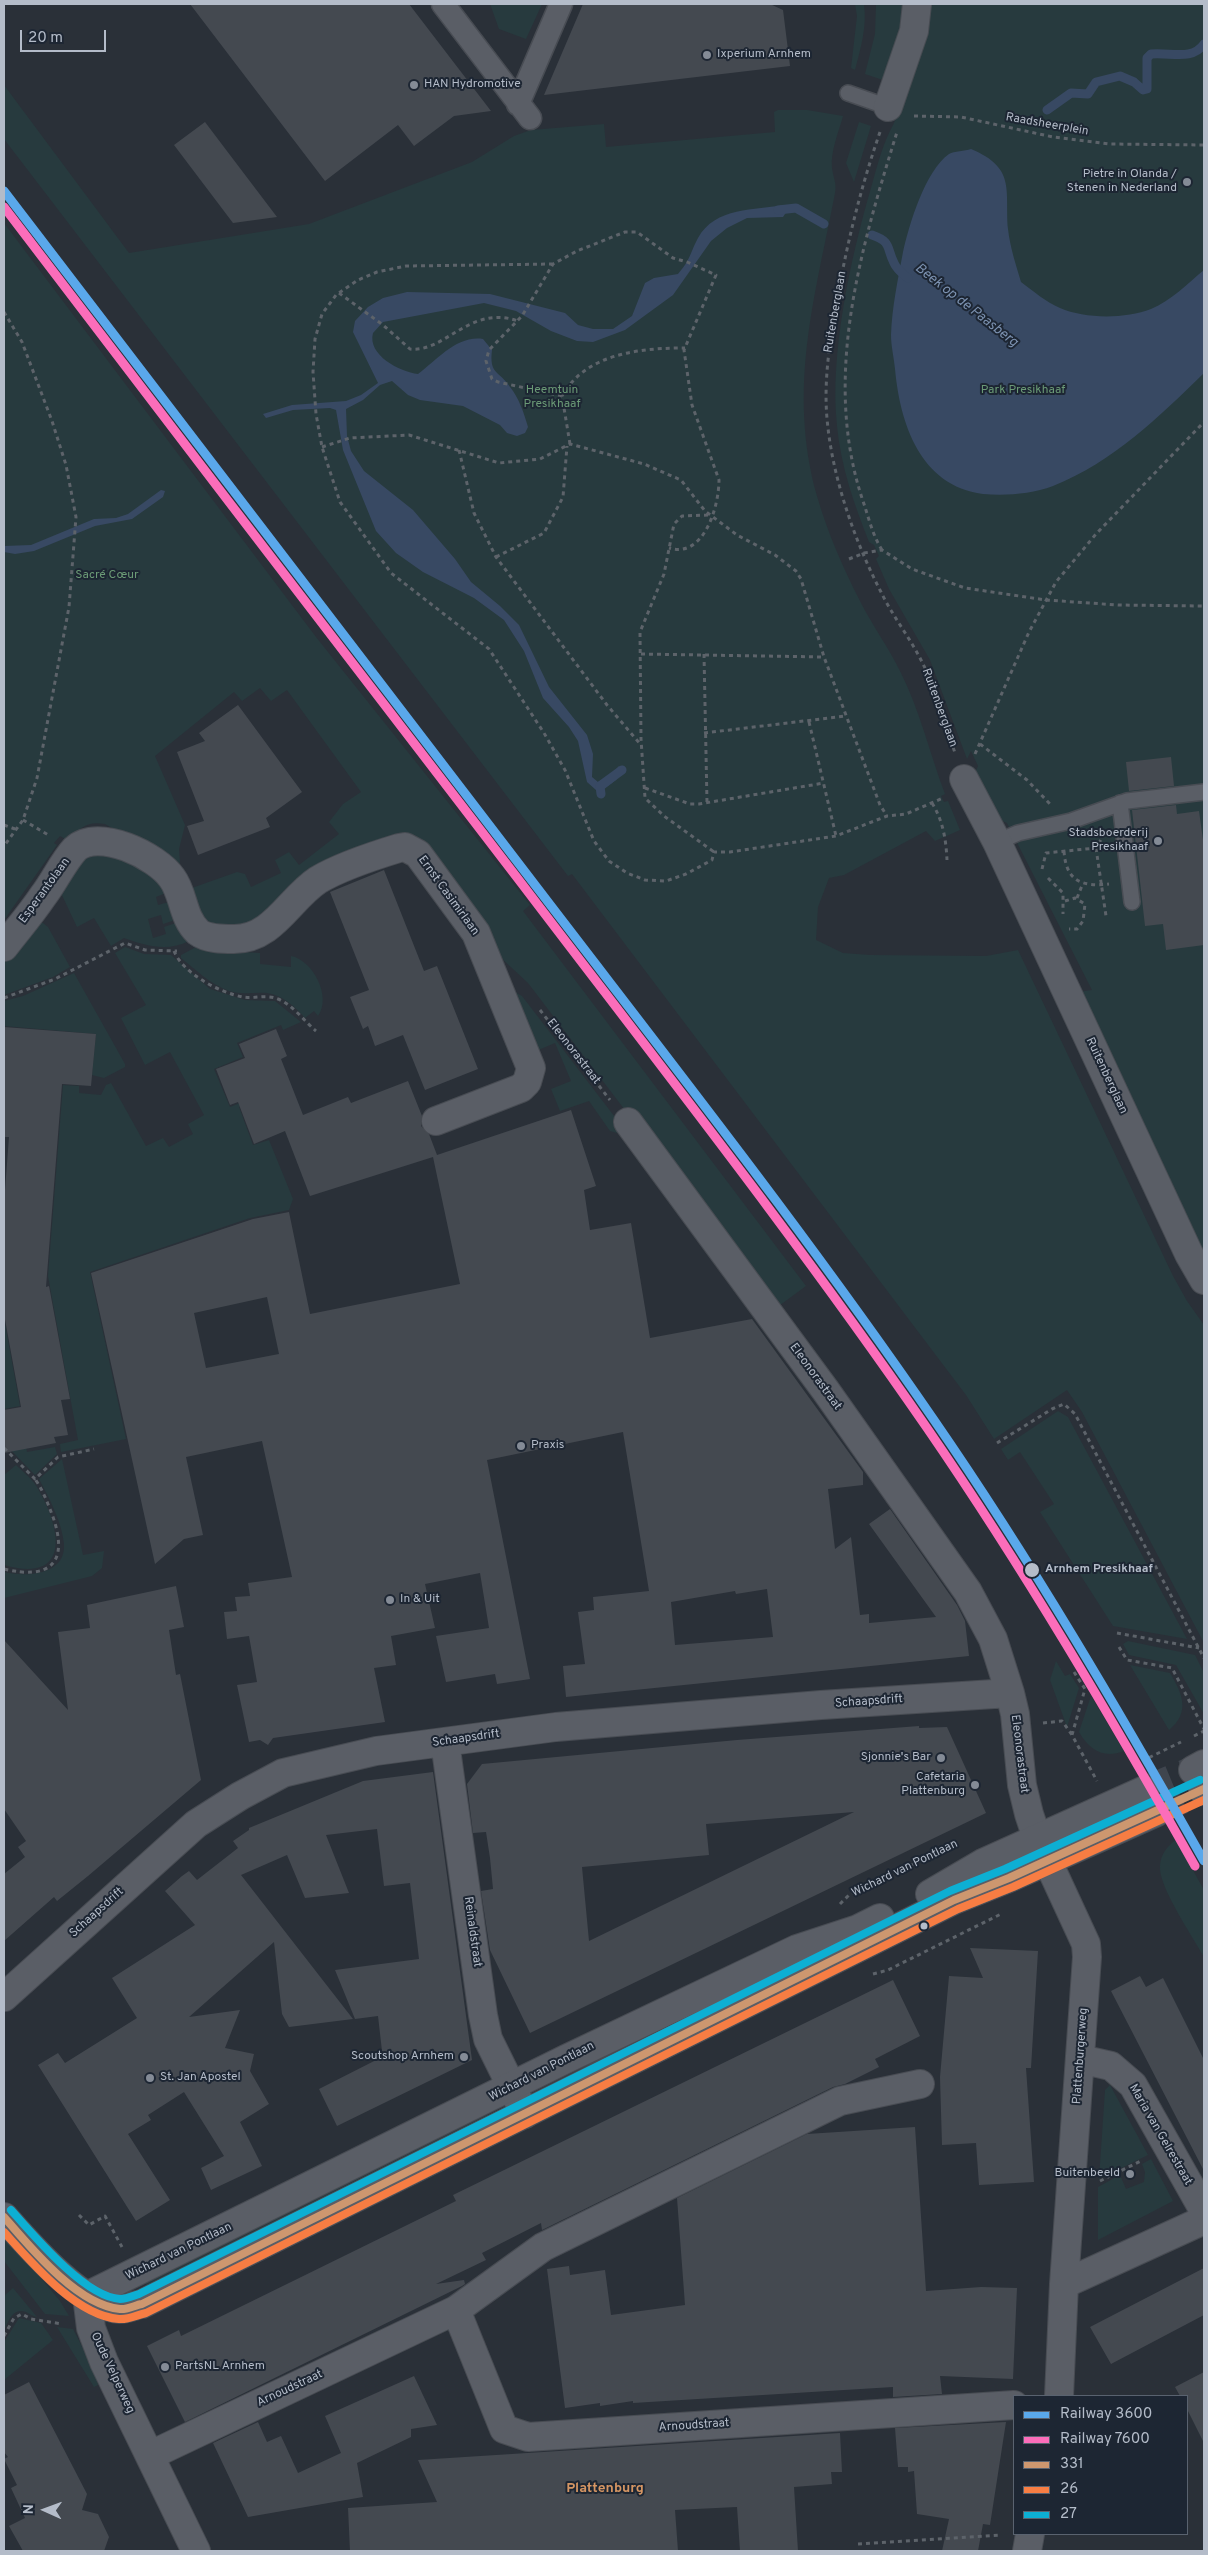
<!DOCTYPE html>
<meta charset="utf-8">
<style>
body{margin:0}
#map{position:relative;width:1208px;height:2555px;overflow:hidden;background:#2a3038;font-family:Overpass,sans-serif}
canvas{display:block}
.frame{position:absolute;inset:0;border:5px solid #b4bcc9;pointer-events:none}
.legend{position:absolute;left:1013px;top:2395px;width:175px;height:140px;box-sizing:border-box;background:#1d2633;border:1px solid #59626f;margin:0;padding:6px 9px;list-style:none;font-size:15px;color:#b4bcc9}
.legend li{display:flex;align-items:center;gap:10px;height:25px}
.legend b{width:25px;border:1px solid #59626f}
.north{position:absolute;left:20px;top:2485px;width:50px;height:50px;-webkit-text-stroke:4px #1d2633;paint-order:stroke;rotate:272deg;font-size:14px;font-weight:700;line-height:20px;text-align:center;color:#b4bcc9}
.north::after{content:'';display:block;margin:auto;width:18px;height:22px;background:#b4bcc9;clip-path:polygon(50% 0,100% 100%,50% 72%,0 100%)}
.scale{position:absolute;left:20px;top:30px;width:86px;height:22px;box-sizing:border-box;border:2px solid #b4bcc9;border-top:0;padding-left:6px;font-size:15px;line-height:18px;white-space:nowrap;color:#b4bcc9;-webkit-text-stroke:4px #1d2633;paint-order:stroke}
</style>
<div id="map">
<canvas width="1208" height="2555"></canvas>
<div class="frame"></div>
<ul class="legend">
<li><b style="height:6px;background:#5aa8eb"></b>Railway 3600</li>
<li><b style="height:6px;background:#fb6dba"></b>Railway 7600</li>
<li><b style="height:6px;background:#cd976f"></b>331</li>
<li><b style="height:6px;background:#f77d43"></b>26</li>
<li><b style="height:6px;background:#0dafd3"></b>27</li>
</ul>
<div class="north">N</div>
<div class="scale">20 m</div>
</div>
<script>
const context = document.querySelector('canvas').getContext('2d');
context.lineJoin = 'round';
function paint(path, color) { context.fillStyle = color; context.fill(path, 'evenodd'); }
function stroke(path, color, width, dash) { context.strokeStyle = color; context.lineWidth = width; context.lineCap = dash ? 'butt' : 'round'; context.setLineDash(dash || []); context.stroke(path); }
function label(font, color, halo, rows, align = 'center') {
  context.font = font + ' Overpass,sans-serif'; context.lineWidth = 4; context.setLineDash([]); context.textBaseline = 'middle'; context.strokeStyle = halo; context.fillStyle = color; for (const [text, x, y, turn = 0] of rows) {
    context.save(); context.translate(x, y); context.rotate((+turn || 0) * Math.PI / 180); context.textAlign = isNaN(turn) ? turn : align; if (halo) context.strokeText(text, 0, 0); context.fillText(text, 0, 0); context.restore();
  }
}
paint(new Path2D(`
 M490,4H542L526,39L499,29Z
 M855,4H864C867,27 861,47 855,70L851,68L857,16Z
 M876,4H908L886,81L865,74L875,34Z
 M927,4H1204V1259L1078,992L1092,990L1007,823L1000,820L974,775L978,766L971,751L967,759L930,660L889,589L876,559L879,556L874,545L869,542C854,504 841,467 837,426C829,355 851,256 871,188C876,170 881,150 889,133C894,123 900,111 904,99C915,69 920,35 927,4Z
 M4,85L129,253L309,224L472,162L514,136L531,130L604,124L606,147L775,132L774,112L778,110H807L843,116C839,131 830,152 832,168C833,177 837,183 835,193C815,298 787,388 817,496C827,531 843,568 860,601C872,625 889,648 901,673C920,711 930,754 945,794L941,796L944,802L948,801L960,830L935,841L926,831L844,875L829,878L818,907L816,940L843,953L870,955L986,956L1018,950L1173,1276L1187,1301L1204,1325V1643L1082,1412L1067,1390L994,1439L966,1395L572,874L568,876L4,139Z
 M859,122L871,126L854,182L846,163Z
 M4,223L316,637L530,905L523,911L806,1286L776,1308L528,983L498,955L485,925L415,835L403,834L280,902L247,926L220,929L201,918L189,889L237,872L245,874L251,887L281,873L275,860L289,852L299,865L339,834L329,822L343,804L361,792L287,690L271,701L260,688L242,701L234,692L155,756L185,825L179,849L180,863L177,865L105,824C86,821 80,828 69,841L60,836L54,843L57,845L4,920Z
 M99,854L127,860L160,879L166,893L156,897L158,905L169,902L175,920L163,924L161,915L148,919L153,938L166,934L164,927L176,923L189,941C168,952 146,946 124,938L111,946L94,918L77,927L60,891L81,860Z
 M34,922L43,923L48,927L70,967L53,977L4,995V962Z
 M198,946L212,950L260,953V964L291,967V956C313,960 332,997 318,1016L314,1011L305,1018C295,1007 283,995 267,993C254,992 242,995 229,991C210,984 196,970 181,958V955Z
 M125,947L144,954L171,955L210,989L245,1000L275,1001L301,1022L283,1030L281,1025L237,1043L243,1057L214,1069L230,1107L240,1103L241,1106L239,1107L253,1145L269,1140L293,1199L289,1210L250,1218L90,1272L126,1439L61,1452L60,1444L78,1440L48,1276L63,1085L79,1086V1093L101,1095L106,1085L111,1083L146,1146L163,1138L169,1147L193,1134L188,1124L204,1115L170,1052L145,1065L121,1018L146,1005L115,953Z
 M74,973L125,1064V1067L104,1078L92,1075L96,1034L4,1026V1001L23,996Z
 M513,991L522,996L621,1125L620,1131L617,1133L610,1131L589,1101L560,1111L551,1089L571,1081L555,1043L536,1051Z
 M4,1318L20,1406L4,1409Z
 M1058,1411L1068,1417L1187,1639L1113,1626L1040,1512L1054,1504L1020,1452L1008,1460L1001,1449Z
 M20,1418L27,1452L55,1447L57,1454L35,1475L4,1443V1421Z
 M62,1459L83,1555L104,1551L102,1568L92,1576L4,1598V1572C25,1577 66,1576 64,1544C62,1522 49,1498 39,1479Z
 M16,1465C22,1471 30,1477 35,1484C60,1523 75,1585 4,1565V1475Z
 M1128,1641L1195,1655L1204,1673V1714L1176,1665L1129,1655L1123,1644Z
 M1056,1661L1065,1676L1070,1674L1079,1688L1067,1727L1050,1680Z
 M1130,1665L1170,1673C1182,1693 1191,1712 1169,1730Z
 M1091,1696L1124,1751C1104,1759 1089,1750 1079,1732Z
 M1176,1840L1204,1890V1957C1193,1937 1158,1886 1160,1866C1160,1855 1168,1845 1176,1840Z
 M1110,2085L1148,2155L1099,2179L1105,2090Z
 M485,2113L489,2117L148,2289L144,2280Z
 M1151,2159L1173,2201L1098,2240V2187L1120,2175L1126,2189L1144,2182L1145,2172L1142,2164Z
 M4,2234L60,2301L69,2316L45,2314L4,2261Z
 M13,2288L37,2317C32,2316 30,2314 26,2312C13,2307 8,2322 4,2331V2296Z
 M19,2318L41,2323L53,2340L4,2380V2342Z
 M57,2327L73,2329L97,2375L98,2385L94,2387Z`), '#273a3e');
paint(new Path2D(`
 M971,149C1016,168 1005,189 1008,229C1010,247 1016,265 1021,282C1033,291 1046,302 1060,308C1085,319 1125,319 1151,309C1171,301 1188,283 1204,270V373C1159,417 1113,462 1053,486C1031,494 1006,496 983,494C920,486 900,423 895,369C894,358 891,346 891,335C892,307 898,279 903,252C909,225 925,171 949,154C954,151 965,151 971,149Z
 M785,205L789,208L783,217L747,218L727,228L711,241L673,295L625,330L593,342L577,341L551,331L516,311L484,303L383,322L373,333C367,355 400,372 418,374C437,360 457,335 483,339L492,350C489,375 499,370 510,387C519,398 524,413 528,427L525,433L517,436L507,433L500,425L463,406L420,400L408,395L392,381L380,385L363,400L346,409L347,436L351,451L364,471L413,510L455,559L471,582L500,606L519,625L549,687L587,735L593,754L592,777L598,782L612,774L619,766L622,772L616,780L603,790H596L587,782L578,741L569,727L543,698L524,651L504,620L474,598L423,572L396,553L376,531L343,450L336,410L330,408L293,410L266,418L263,414L292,405L346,401L361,395L378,383L353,332L355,321L368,307L383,298L407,292L490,294L565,313L578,325L593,329H613L632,316L645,283L654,278L678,274C691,259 690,253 698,238C715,207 755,210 785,205Z
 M161,490L165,491L163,497L132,519L95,526L34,551L15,554L4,552V546L31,545L94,519L116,518L128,514Z`), '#384963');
stroke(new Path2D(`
 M1047,110L1071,93L1088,94L1096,82L1120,76L1134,82L1143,90L1147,89V58L1151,54C1171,52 1192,61 1204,44
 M778,210L796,208L824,224
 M872,235C892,242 886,247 894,263C897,270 903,274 908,278
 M601,794L600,786L622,770`), '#384963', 9);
paint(new Path2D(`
 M190,4H409L491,111L454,116L414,146L398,125L325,181Z
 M583,4H770L783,10L790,66L544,95Z
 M205,122L233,159L277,217L233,223L174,145Z
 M238,705L302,792L266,818L270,827L198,855L187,826L204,821L177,752L205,741L199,733Z
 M1171,757L1174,786L1129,791L1126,762Z
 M1176,805L1177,814L1199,811L1204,847V945L1166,950L1163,924L1145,926L1132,810Z
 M384,870L424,971L437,966L478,1069L425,1090L403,1035L375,1046L368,1026L363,1029L350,997L369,990L330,892Z
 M4,1027L96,1034L91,1086L62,1084L46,1287L49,1286L70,1399L61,1400L68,1435L54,1437L56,1443L4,1453V1410L21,1407L4,1314V1203L9,1137H4Z
 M276,1029L287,1056L281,1059L303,1115L348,1097L351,1103L408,1081L422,1116L421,1126L429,1134L437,1155L571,1110L596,1186L584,1190L590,1230L631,1223L650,1338L752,1319L863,1472V1485L828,1489L835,1549L851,1537L860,1615L869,1614V1623L936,1617L869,1524L890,1509L957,1605L965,1621L969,1656L566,1697L563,1666L585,1664L578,1612L594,1610L593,1597L649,1591L623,1432L487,1460L530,1679L497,1684L495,1674L446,1682L436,1636L489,1628L480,1573L425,1584L435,1628L391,1636L396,1665L374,1668L385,1722L273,1738L268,1745L260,1740L249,1742L237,1685L257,1682L249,1636L227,1639L224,1612L237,1611L235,1597L250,1596L248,1583L292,1577L262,1441L186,1457L203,1535L184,1539L155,1564L91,1273L253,1219L289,1212L310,1314L460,1284L433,1157L310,1196L285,1131L254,1144L238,1102L230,1105L216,1069L245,1058L239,1044ZM267,1297L279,1354L206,1368L194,1313ZM767,1589L773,1637L675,1645L671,1602L735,1591L736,1594Z
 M176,1586L184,1627L169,1630L176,1675L180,1674L201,1780L88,1876L57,1901L54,1897L4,1941V1874L25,1857L18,1847L26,1841L4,1809V1640L68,1710L58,1632L90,1628L87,1605Z
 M919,1726V1728L947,1727L986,1813L530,2033L490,1950L481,1891L493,1889L490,1858L486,1832L473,1833L467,1784L482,1764L737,1740ZM854,1812L815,1831L589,1941L582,1867L709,1855L706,1824Z
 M433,1772L472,2060L337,2126L319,2089L384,2056L382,2051L378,2016L355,2019L335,1970L419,1959L410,1883L384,1886L377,1829L326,1835L349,1893L305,1898L287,1855L241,1875L353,2019L289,2027L282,2014L274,1942L189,2017L240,2010L225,2048L254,2054L250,2071L269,2104L240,2122L262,2166L211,2190L201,2168L224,2156L184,2092L148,2115L151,2120L128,2134L170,2200L136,2221L38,2065L58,2053L65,2063L137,2018L112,1978L195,1925L165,1891L182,1876L189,1871L197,1880L238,1848L233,1841L249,1830V1828L363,1781Z
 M970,1948L1038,1951L1031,2068H1026L1034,2182L979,2185L976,2143L942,2145L940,2077L949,1976L983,1978Z
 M1140,1976L1146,1987L1163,1978L1204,2060V2171L1111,1991Z
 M893,1980L920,2036L875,2059L879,2067L845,2084L833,2087L542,2230L541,2223L482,2253L486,2260L436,2284L464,2280L465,2284L462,2286L185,2422L147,2346L179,2330L181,2336L456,2201L453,2195Z
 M915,2127L926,2291L981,2287L1017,2288L1013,2379L940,2376L942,2394L893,2397V2387L633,2403V2401L600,2406V2403L565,2408L547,2269L569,2266L570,2275L605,2270L611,2315L685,2305L677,2198L807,2134Z
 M1204,2268V2315L1111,2364L1090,2327Z
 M1204,2372V2443L1187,2409V2396H1180L1175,2387Z
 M414,2376L437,2425L411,2429V2437L357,2463L363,2497L248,2517L213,2443L258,2422L267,2442L281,2436L298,2473L341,2453L325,2416Z
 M29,2382L87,2494L82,2510L98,2514L109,2537L104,2551H23L9,2526L25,2518L11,2488L17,2485L4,2459L8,2457L4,2452V2395Z
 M1006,2422L990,2525L983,2524L978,2551H942L949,2519L917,2514L914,2471L908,2472V2467H898L895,2428Z
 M840,2433L842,2472H831L832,2484L794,2487L798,2551H740L737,2507L675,2510L678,2551H350L348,2508L437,2502L418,2460Z`), '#444950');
stroke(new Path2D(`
 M1145,1790L1193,1770
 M1157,1812L1203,1790`), '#3f454e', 28, [28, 14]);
const service = new Path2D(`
 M848,93L888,107
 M1120,803L1132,902
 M997,842L1018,833L1071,821L1127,801L1204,792`);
const pedestrian = new Path2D(`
 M443,4L530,118
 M518,104L561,4`);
const minor = new Path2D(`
 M888,107L914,31L917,4
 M964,779L997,842L1189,1254L1204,1280
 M4,947C17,930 31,914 43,896C54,882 63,862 75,849C98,827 157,856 172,878C184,894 182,917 198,932C207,939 223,939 234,939C273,939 289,899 318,880C338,868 376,855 399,848L405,847L418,854L476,933L531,1068L527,1082L521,1088L436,1121
 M628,1122L826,1391L968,1592L993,1639L1010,1693L1015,1714L1022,1785L1029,1814L1037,1838L1086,1944L1087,1957L1064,2284L1059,2396
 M445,1742L483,2015L488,2039L525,2114
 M4,1997L196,1824L240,1796L283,1773L376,1751L556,1727L821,1705L1010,1693
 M1080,2059L1111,2066L1133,2085L1204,2211
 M1064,2284L1204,2220
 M87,2296L91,2328L104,2362L196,2551
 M456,2310L504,2429L528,2437L1014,2405
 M151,2455L456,2310L543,2247L840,2101L920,2084
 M1027,2551L1030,2534`);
const tertiary = new Path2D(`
 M1193,1770L1204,1764
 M1203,1790L1204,1789
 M930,1894L983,1863L1145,1790
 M4,2217C27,2243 83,2308 120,2309C127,2309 135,2305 142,2304L954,1900L1009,1878L1157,1812
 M87,2296L566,2059L797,1949L858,1929L880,1918`);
stroke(service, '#484c53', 18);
stroke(pedestrian, '#484c53', 25);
stroke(minor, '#484c53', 30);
stroke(tertiary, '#484c53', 30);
stroke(new Path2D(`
 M914,116L961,117L1053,137L1110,144L1204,145
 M880,132C862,184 849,235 839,289C831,335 822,381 828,428C834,482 856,544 881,592C893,617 911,639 923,664C937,692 945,723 955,753
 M553,264L406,266L377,272L358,280L336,295L322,314L315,339L313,372L316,414L322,447L340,502L391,573L489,649L544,733L565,770L594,841L609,861L627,873L645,880L666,881L686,874L712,860L714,852H730L836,836L887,816L906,814L943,798
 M339,293L383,325L410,349C445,353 470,304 518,321
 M4,312L22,342L52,421L66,465L76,517L69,607L37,778L23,820L4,846
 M562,396L498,382L492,379L486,361L489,350L522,316L553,264L577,251L625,232H637L673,258L687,262L716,275L684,350L692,405L719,480C719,506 704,559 669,548
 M570,444L562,396C586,353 641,348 685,348
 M322,447L350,438L409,435L499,463L540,459L570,444L644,464L681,480L705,511L737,535L775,555L796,571L801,579L824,657L880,805L887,816
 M459,450L474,513L496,557L607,705L641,745
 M708,515L682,516L674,524L664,574L640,632L641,739L645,798L664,816L714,852
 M882,550C873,536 869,519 864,504C821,381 860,251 897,132
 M496,557L544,533L563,497L567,446
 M849,559L864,553L882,550L912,569L965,588L1046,600L1118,605L1204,606
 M641,654L824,657
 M704,654L707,803
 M809,722L836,836
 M704,733L846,716
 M980,744L1027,780L1050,804
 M975,754L1029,632L1056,582L1096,534L1204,422
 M645,788L690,804H699L824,783
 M932,803C943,821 946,839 947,860
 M23,820L50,836
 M4,825L15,829
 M1096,848L1106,916
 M1064,851C1066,881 1081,887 1109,884
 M1042,869L1046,853L1096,848L1102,838
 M1048,878L1063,893V914
 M1077,898L1083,883
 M1065,901L1075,898L1085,904L1083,921L1077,929H1069
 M174,951C183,974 221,993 243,997C255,999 266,994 278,999C293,1005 304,1021 316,1031
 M4,998L55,979L125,943L145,950L177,951
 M540,1010L610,1100
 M4,1415H5
 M997,1443L1052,1409L1064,1404L1075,1414L1204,1658
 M4,1448L35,1479L58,1457L94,1449
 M4,1569C50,1580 69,1563 53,1517C48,1504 43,1490 35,1479
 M1117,1633L1199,1648
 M1119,1647L1127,1660L1172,1668L1204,1729
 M1074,1672L1085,1689L1072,1735L1097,1781
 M1043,1723L1062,1721L1072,1735
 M1194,1736L1204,1731
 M1142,1761L1181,1742
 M840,1904L850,1894L947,1848
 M873,1974L888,1970L1003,1913
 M1100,2181L1143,2160
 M79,2215L89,2225L105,2216L122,2247
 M4,2336L14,2318L22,2314L31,2319L62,2324
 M858,2544L1001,2535`), '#5d636a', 3, [4, 4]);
stroke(service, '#5a5e66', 15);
stroke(pedestrian, '#5a5e66', 22);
stroke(minor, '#5a5e66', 28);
stroke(tertiary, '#5a5e66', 28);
stroke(new Path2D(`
 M4,2217C30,2247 77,2305 120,2309C127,2310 135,2305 142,2304L954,1900L1009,1878L1204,1789`), '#cd976f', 8);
stroke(new Path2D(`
 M4,2232C31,2262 76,2316 119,2319C128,2320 137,2315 146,2313L958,1909L1013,1887L1204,1800`), '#f77d43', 8);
stroke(new Path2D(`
 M11,2210C34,2236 85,2297 120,2299C126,2299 133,2296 139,2294L950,1891L1005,1869L1200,1780`), '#0dafd3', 8);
stroke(new Path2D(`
 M4,191C180,421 356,651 532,881C668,1059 807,1235 934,1420C1032,1562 1119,1711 1204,1861`), '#5aa8eb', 9);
stroke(new Path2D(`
 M4,207C176,433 349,659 522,884C659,1064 799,1242 927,1428C1024,1569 1111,1717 1195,1866`), '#fb6dba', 9);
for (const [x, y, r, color] of [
 [707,55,5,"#848b96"],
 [414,85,5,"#848b96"],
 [1187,182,5,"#848b96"],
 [1158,841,5,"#848b96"],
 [521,1446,5,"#848b96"],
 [1032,1570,8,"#b4bcc9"],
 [390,1600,5,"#848b96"],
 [941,1758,5,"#848b96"],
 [975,1785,5,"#848b96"],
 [924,1926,4.5,"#b4bcc9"],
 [464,2057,5,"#848b96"],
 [150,2078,5,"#848b96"],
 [1130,2174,5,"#848b96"],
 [165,2367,5,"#848b96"]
]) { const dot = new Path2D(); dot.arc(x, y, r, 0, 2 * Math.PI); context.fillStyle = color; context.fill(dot); stroke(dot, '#1d2633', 2); }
label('12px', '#b4bcc9', '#1d2633', [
 ["Ixperium Arnhem",717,55],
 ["HAN Hydromotive",424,85],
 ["Pietre in Olanda /",1177,175,"right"],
 ["Stenen in Nederland",1177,189,"right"],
 ["Stadsboerderij",1148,834,"right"],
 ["Presikhaaf",1148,848,"right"],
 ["Praxis",531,1446],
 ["In & Uit",400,1600],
 ["Sjonnie's Bar",931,1758,"right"],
 ["Cafetaria",965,1778,"right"],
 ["Plattenburg",965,1792,"right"],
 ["Scoutshop Arnhem",454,2057,"right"],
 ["St. Jan Apostel",160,2078],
 ["Buitenbeeld",1120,2174,"right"],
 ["PartsNL Arnhem",175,2367]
], 'left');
label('12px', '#b4bcc9', '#1d2633', [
 ["Raadsheerplein",1047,125,10],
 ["Ruitenberglaan",836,312,-80],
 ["Ruitenberglaan",939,708,70],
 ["Esperantolaan",45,891,-54],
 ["Ernst Casimirlaan",448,896,54],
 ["Eleonorastraat",573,1052,52],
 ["Ruitenberglaan",1106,1076,65],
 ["Eleonorastraat",815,1377,54],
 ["Schaapsdrift",869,1702,-4],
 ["Schaapsdrift",466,1739,-8],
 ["Eleonorastraat",1019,1754,83],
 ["Wichard van Pontlaan",905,1869,-26],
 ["Schaapsdrift",97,1913,-42],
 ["Reinaldstraat",472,1932,82],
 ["Plattenburgerweg",1081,2056,-86],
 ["Wichard van Pontlaan",542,2072,-27],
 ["Maria van Gelrestraat",1160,2135,60],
 ["Wichard van Pontlaan",179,2252,-26],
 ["Oude Velperweg",112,2373,65],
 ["Arnoudstraat",290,2389,-25],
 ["Arnoudstraat",694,2426,-4]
]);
label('12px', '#6b9a76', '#1d2633', [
 ["Heemtuin",552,391],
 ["Presikhaaf",552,405],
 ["Park Presikhaaf",1023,391],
 ["Sacré Cœur",107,576]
]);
label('bold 12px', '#b4bcc9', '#1d2633', [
 ["Arnhem Presikhaaf",1045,1570]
], 'left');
label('italic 14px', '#7c92b1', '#1d2633', [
 ["Beek op de Paasberg",966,306,38]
]);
label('bold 14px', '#d59563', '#1d2633', [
 ["Plattenburg",605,2489]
]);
</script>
